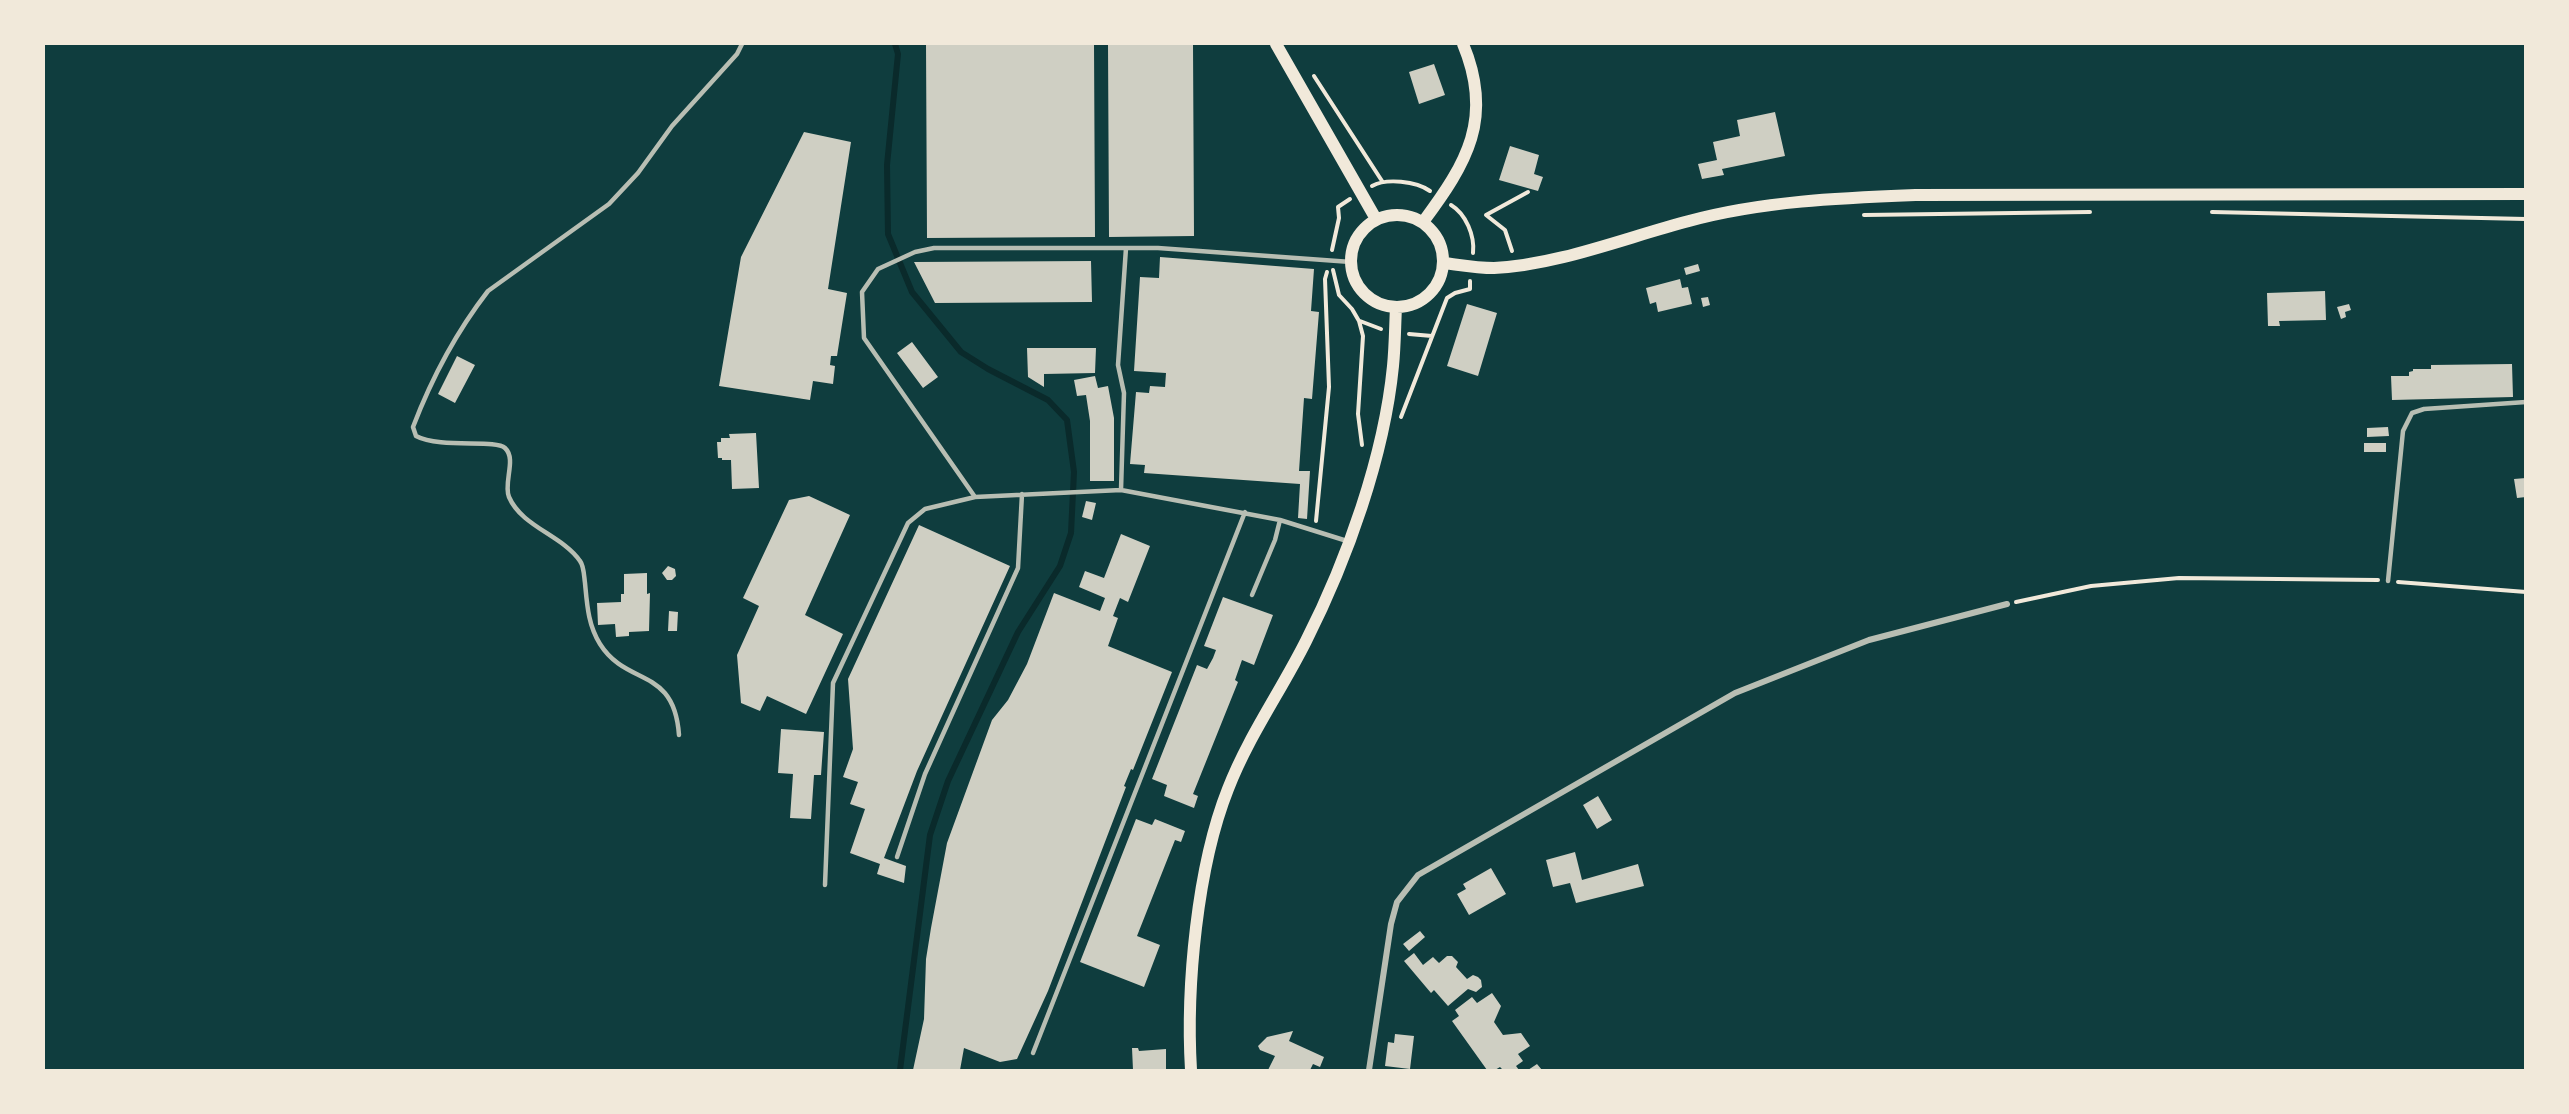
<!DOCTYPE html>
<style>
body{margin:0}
#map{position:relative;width:2569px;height:1114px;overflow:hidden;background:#0f3d3e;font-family:"Source Sans 3",sans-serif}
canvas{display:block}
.frame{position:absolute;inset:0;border:45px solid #f1e9da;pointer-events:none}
</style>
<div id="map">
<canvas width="2569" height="1114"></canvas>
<div class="frame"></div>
</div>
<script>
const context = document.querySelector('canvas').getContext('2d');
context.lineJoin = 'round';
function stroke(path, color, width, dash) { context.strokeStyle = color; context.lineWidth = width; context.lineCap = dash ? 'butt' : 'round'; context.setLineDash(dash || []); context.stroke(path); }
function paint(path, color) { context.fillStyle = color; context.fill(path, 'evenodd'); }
stroke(new Path2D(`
 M895,44L898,54L887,165L888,234L912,292L961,352L988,369L1048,400L1067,420L1074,472L1071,533L1060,566L1018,632L948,781L930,835L900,1070`), '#0a2a2b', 6);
paint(new Path2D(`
 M926,44H1094L1095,237L927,238Z
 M1108,44H1193L1194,236L1109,237Z
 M1434,64L1445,95L1419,104L1409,72Z
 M1775,112L1785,156L1722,169L1724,175L1702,179L1698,164L1717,160L1713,142L1740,136L1737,120Z
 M804,132L851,142L828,289L847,293L837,356H831L830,365L835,366L833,384L813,381L810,400L719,386L741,257Z
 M1510,146L1539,155L1534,174L1543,177L1538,191L1499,180Z
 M1160,257L1314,269L1311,311L1319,312L1312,399L1304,398L1299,471H1310L1307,519L1298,518L1300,484L1144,473L1145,465L1130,464L1136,392L1149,393L1150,386L1165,387L1166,373L1134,371L1140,277L1159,278Z
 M1091,261L1092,302L935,303L914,262Z
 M1698,264L1700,271L1686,275L1684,268Z
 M1680,279L1682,288L1688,287L1692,304L1658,312L1656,302L1650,304L1646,288Z
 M2325,291L2326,320L2279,321L2280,326H2268L2267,293Z
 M1708,297L1710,305L1703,307L1701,298Z
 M1467,304L1497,313L1478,376L1447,366Z
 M2349,304L2351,310L2345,312L2346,317L2341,319L2337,307Z
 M912,342L938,377L923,388L897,353Z
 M1027,348H1096L1095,373L1044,374V387L1028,377Z
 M457,356L475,365L455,403L438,394Z
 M2512,364L2513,397L2392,400L2391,376H2409V372L2413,371V369H2431V365Z
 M1095,376L1098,388L1108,386L1114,418V481H1090V421L1086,395L1077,396L1074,380Z
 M2388,427L2389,436L2367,437V428Z
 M756,433L759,488L732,489L731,460H722V458H718L717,442H721V438H730L729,434Z
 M2364,443H2386V452H2364Z
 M2526,478V497L2517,498L2514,479Z
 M809,496L850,515L805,615L843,634L806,714L767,696L760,711L741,703L737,655L759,606L743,598L789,500Z
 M1086,501L1096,503L1092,520L1082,517Z
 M919,525L1010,566L917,771L884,858L906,866L904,883L877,874L880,864L850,853L865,809L850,804L858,782L843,777L853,749L848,679Z
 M1121,534L1150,546L1128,602L1120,598L1113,616L1118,618L1108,646L1172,672L1133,770L1131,769L1124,786L1126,787L1048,991L1017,1059L1000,1062L964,1048L960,1070H913L924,1019L926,959L931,928L947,843L992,720L1008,700L1027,664L1054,593L1100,611L1105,598L1079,587L1085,571L1104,578Z
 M668,566L675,569L676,576L672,580H667L662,573Z
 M647,573V594L650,593L649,631L629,632V636L616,637L615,624L598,625L597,603L621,602V594H624V574Z
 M1223,597L1273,615L1254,665L1242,660L1235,680L1238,682L1193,794L1198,796L1194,808L1164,796L1167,785L1152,779L1197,665L1207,669L1213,658L1216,650L1204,646Z
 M669,611L678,612L677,631H668Z
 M781,729L824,732L821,775H814L811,819L790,818L793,774L778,773Z
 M1598,796L1612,820L1597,829L1583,805Z
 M1136,819L1152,825L1155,819L1185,831L1181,842L1175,840L1137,936L1160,945L1144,987L1080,962Z
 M1575,852L1582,880L1638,864L1644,886L1576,903L1570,883L1553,887L1546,860Z
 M1491,868L1506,894L1469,915L1457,894L1466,889L1463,884Z
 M1420,931L1425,937L1409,951L1403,944Z
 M1414,953L1423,965L1433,957L1439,963L1447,956H1452L1458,962L1456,967L1467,979L1473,975L1478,977L1481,980L1482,987L1476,992L1468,989L1448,1006L1434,990L1431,993L1404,961Z
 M1492,993L1501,1006L1494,1022L1503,1035L1521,1033L1530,1046L1518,1054L1523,1061L1516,1066L1519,1070H1503L1500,1067L1495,1070H1487L1452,1021L1459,1016L1455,1010L1472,997L1477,1003Z
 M1293,1031L1289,1041L1324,1057L1320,1067L1313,1064L1310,1070H1268L1275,1056L1260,1050L1258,1046L1267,1037Z
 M1395,1034L1414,1036L1410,1069L1385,1066L1388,1042L1394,1043Z
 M1132,1048H1138L1139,1051L1166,1049V1070H1133Z
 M1537,1064L1542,1070H1528Z`), '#cfcfc3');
stroke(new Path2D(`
 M1314,76L1382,181
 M1372,186C1386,178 1416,181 1430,191
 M1451,205C1466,214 1475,236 1473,253
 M2212,212L2526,219
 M1864,215L2090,212
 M1332,250L1339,218L1338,207L1350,199
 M1512,251L1505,230L1486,215L1528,192
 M1333,270L1339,295L1352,309L1359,321L1363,336L1358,414L1362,445
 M1360,321L1381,329
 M1409,334L1432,336
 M1401,417L1447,298L1455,293L1470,289V281
 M1316,521L1329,387L1325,279L1327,272
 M2398,582L2526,592
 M2016,602L2091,586L2179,578L2378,580`), '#f1e9da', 4);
stroke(new Path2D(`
 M1121,490L1124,393L1118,365L1126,248
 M975,497L864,338L862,292L878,269L915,252L934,248H1158L1351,262
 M2388,581L2403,431L2412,413L2424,409L2526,402
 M1252,595L1275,540L1280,520
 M679,735C674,666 627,687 600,644C588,625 587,604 585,583C584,576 584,566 580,561C562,535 522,527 509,497C503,483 517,459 505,448C495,439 440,449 416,436L413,427C431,380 457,331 488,291L609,204L638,173L672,126L737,54L742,44
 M897,857L925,774L1018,568L1022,494
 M825,885L833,683L908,523L925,509L975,497L1121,490L1280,520L1347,541
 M1033,1053L1245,512`), '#b8beb3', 4.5);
stroke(new Path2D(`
 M1369,1070L1391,924L1397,902L1418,875L1735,693L1869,640L2007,604`), '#b8beb3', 6);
stroke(new Path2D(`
 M1276,44L1376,219
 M1351 261a46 46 0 1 1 92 0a46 46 0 1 1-92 0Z
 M1423,222C1467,163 1494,118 1463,44
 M1444,263C1460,265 1477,268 1494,268C1558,265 1627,237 1689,221C1763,201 1840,198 1916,195L2526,194
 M1191,1070C1186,987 1197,867 1228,789C1248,737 1281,691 1306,641C1347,560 1384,457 1393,366C1395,346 1395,327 1396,307`), '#f1e9da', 12);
</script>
